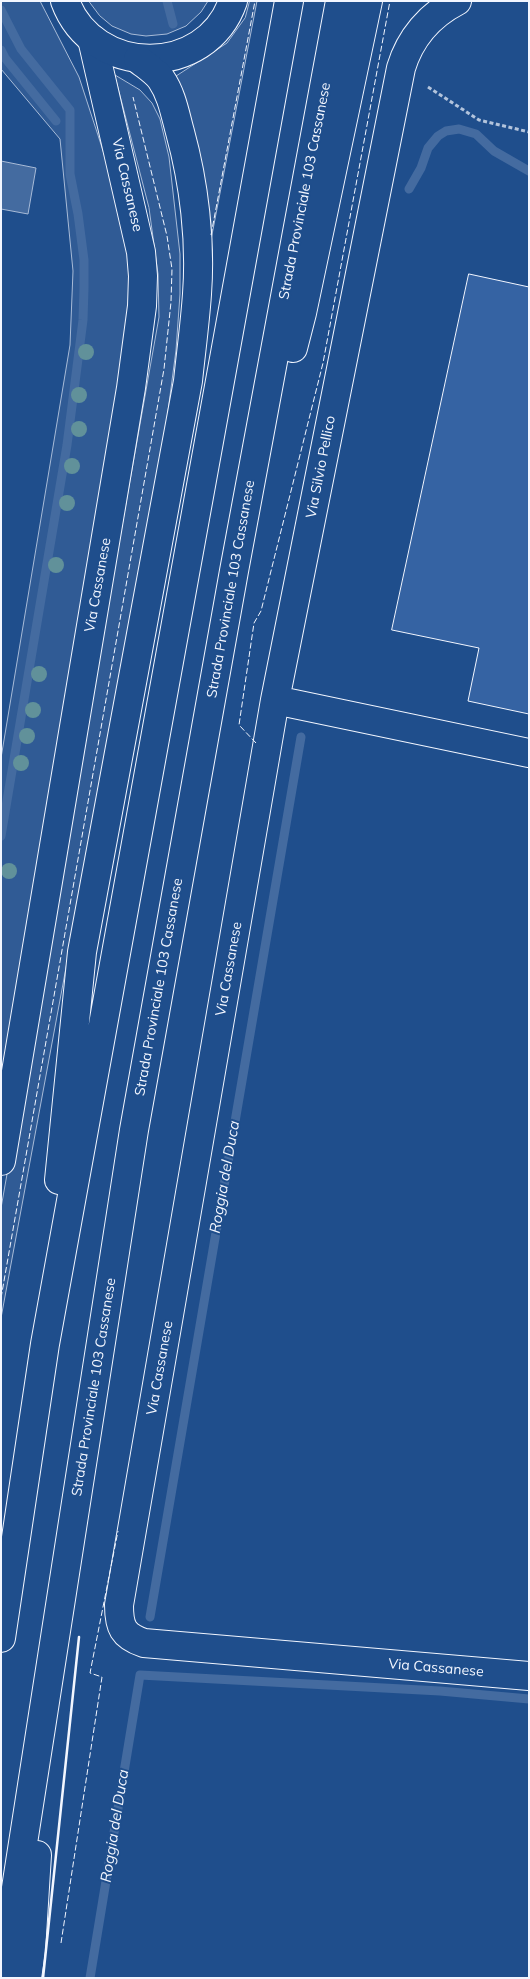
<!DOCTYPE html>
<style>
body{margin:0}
#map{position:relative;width:530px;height:1979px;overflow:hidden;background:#1f4e8c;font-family:Mulish,sans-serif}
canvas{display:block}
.frame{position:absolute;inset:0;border:2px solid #f2f6ff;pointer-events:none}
</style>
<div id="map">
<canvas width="530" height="1979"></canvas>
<div class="frame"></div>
</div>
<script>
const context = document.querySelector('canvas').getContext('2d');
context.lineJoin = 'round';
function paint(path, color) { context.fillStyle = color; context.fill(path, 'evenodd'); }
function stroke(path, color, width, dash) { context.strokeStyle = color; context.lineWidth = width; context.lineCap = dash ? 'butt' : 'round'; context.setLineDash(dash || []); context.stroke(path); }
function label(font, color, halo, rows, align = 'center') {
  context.font = font + ' Mulish,sans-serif'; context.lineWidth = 4; context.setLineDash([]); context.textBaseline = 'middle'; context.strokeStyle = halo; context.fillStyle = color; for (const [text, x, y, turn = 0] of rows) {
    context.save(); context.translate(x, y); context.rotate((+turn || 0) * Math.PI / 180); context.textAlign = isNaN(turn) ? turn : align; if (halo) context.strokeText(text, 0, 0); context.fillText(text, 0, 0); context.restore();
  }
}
const built = new Path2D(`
 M1,1H40L79,77L108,166L129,254L132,315L1,1086V758L70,345L73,271L60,139L1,69Z
 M89,1H208L201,12L186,26L167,34L146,36L131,34L112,26L100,16Z
 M250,1H257L210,245L173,78L227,43L245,18Z
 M115,75L140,90L152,103L160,119L169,157L180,254V294L176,350L165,434L1,1318V1208L159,317L158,274L149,208Z`);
paint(built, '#305b95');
stroke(built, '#a8bbd7', 1);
const water = new Path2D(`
 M1,161L36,168L28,214L1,209Z`);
paint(water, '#446ba0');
stroke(water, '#a8bbd7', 1);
stroke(new Path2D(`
 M167,1L173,24
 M1,10L21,49L70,110V174L78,214L84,260V288L83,320L67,445L1,836
 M1,50L5,58L56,121
 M409,189L421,168L428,148L438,136L446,131L459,129L476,134L494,151L529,171
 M150,1617L301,737
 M90,1978L140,1675L440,1691L529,1699`), '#446ba0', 9);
const building = new Path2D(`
 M469,274L529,287V714L468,701L479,648L392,630Z`);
paint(building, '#3563a3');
stroke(building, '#f2f6ff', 1);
const minor = new Path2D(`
 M457,1C430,15 410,38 401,68L275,700L529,753
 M275,700L119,1605C119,1627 123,1636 144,1643L529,1676
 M1,1161L131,388L142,306L143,276L141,252L92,39`);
const tertiary = new Path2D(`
 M65,1C93,77 206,79 233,1`);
const trunk = new Path2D(`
 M293,348L302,313L368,1
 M59,1180L82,952L188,381C191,352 195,323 197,294C201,241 194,183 180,132C175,114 172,95 161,79C155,71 145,65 138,59
 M1,1638L45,1344L289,1
 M2,1978L134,1130L234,571L340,1
 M27,1978L31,1951L37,1855`);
stroke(minor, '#f2f6ff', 30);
stroke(tertiary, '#f2f6ff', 30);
stroke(trunk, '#f2f6ff', 30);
stroke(new Path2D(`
 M428,87L479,120L529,132`), '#b3c4dc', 3, [4, 2.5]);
stroke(minor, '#1f4e8c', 28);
stroke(tertiary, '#1f4e8c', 28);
stroke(trunk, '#1f4e8c', 28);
stroke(new Path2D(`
 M211,235L255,1
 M256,743L239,725L254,623L261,611L323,363L390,1
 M1,1298L164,369L171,302L172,269L167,236L133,97
 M61,1943L102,1677L90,1673L118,1531`), '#f2f6ff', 1, [6, 2.5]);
stroke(new Path2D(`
 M43,1978L79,1637`), '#f2f6ff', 2.5);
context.fillStyle = '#61919a';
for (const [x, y] of [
 [86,352],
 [79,395],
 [79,429],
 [72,466],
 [67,503],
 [56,565],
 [39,674],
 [33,710],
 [27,736],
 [21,763],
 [9,871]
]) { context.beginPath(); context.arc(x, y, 8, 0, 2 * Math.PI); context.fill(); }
label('14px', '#f2f6ff', '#1f4e8c', [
 ["Via Cassanese",127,185,77],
 ["Strada Provinciale 103 Cassanese",305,191,-79],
 ["Via Silvio Pellico",321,467,-79],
 ["Via Cassanese",98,585,-80],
 ["Strada Provinciale 103 Cassanese",231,589,-80],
 ["Via Cassanese",229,969,-80],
 ["Strada Provinciale 103 Cassanese",159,987,-80],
 ["Via Cassanese",160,1368,-80],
 ["Strada Provinciale 103 Cassanese",94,1387,-81],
 ["Via Cassanese",436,1668,5]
]);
label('italic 15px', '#f2f6ff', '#1f4e8c', [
 ["Roggia del Duca",225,1177,-80],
 ["Roggia del Duca",115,1826,-81]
]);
</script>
